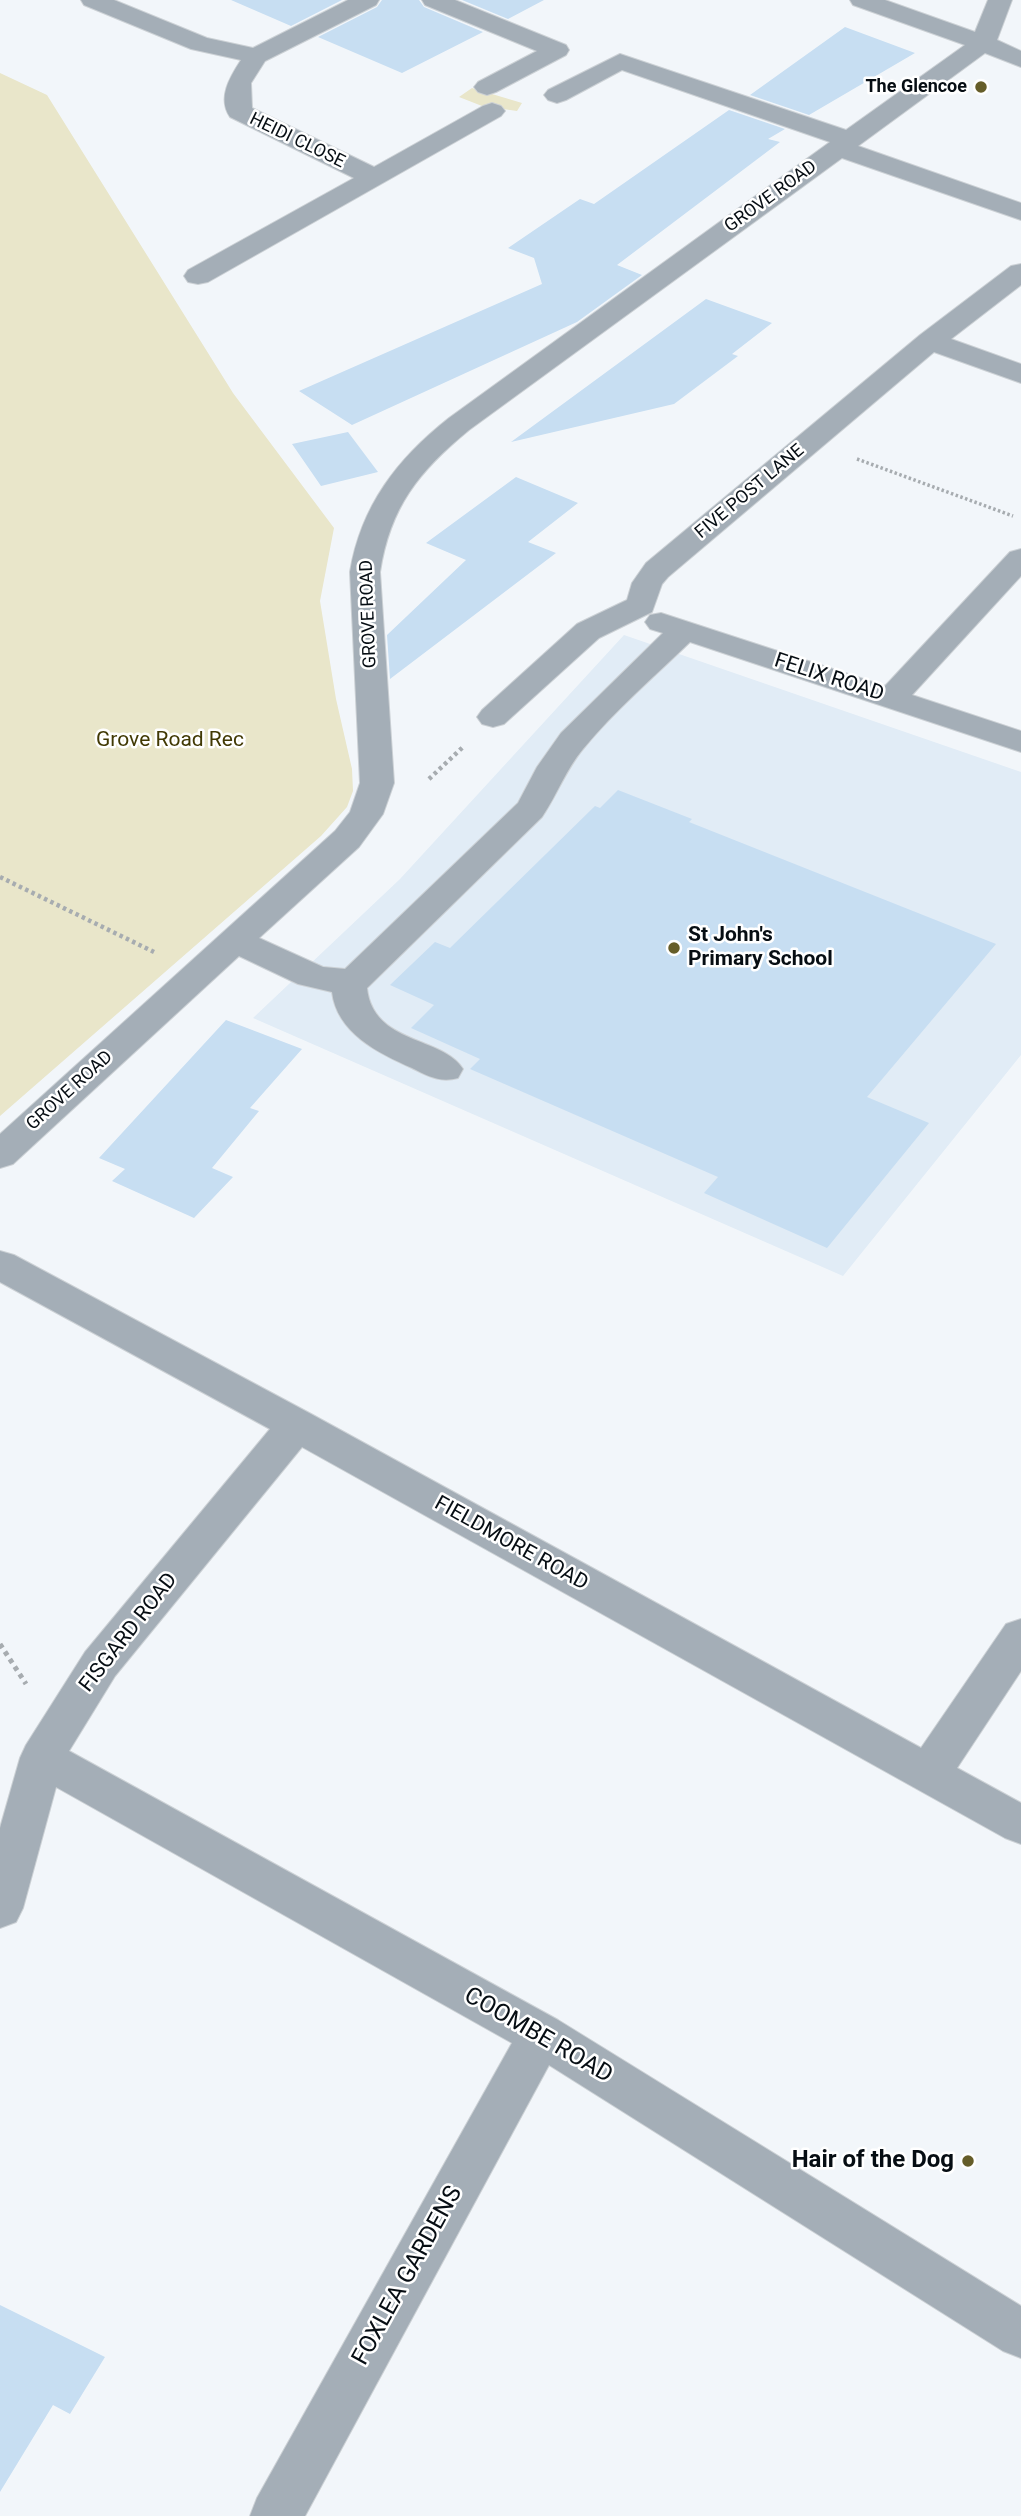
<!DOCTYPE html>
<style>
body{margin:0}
canvas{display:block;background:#f2f6fa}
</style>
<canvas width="1021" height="2516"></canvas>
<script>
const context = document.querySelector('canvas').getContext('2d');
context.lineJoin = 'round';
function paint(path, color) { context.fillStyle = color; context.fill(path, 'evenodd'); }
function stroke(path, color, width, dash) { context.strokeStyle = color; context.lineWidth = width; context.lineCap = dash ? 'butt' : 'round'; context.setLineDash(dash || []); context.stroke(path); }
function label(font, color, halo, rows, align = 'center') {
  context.font = font + ' Roboto,sans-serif'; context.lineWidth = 5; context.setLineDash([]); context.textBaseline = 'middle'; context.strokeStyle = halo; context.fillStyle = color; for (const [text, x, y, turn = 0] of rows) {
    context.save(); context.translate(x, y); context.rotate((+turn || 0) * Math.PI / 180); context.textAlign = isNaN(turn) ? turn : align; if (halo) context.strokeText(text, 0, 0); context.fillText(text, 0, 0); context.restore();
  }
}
paint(new Path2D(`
 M624,635L1021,772V1055L843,1276L253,1018L400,879Z`), '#e1ecf6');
paint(new Path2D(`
 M0,73L47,95L233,393L334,528L320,601L336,699L352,769L353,791L347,807L321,836L0,1116Z
 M472,88L522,103L517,111L482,106L459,97Z`), '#e9e6ca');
paint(new Path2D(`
 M231,0H342L291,26Z
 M382,0H419L424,7L483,32L402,73L318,37L377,7Z
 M462,0H544L508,19Z
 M845,27L915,53L809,115L750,95Z
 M729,110L785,129L768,139L780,142L617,265L642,275L577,322L352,425L299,391L542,284L534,258L508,248L580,199L594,204Z
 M706,299L772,323L732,354L738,356L674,404L511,442Z
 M348,432L378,472L321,486L292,444Z
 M516,477L578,503L528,542L556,553L390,679L387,635L466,560L426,543Z
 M618,790L692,819L689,822L996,944L867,1097L929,1123L827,1248L704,1193L718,1177L470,1069L480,1059L411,1028L434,1005L390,985L435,942L450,948L595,806L600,808Z
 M226,1020L302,1049L250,1108L259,1111L212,1168L233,1177L194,1218L112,1181L125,1169L99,1158Z
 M0,2305L105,2357L70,2414L53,2405L0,2492Z`), '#c7def2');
const minor = new Path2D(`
 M81,0H114L207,38L253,48L348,0H379L376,5L265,61L251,83L252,108L374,167L483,106L492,103L501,106L505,111L501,116L208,282L198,284L188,282L184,276L188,270L354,178L230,117C217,98 230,77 241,60L191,49L84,5Z
 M422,0H455L566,45L569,50L566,55L496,92L487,95L478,92L474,87L478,82L537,51L425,5Z
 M850,0H885L975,32L988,0H1012L997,40L1021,51V67L985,53L858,146L1021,203V220L842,158L469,430C419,471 390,507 380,572L394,783L383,814L359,847L259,938L323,967L345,969L518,803L537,767L561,733L663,633L650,629L645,622L650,615L661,613L885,686L1010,552L1021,549V576L912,695L1021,731V752L690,642C655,676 614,711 583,749C566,769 557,795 542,817L367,988C373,1045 443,1036 463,1069L458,1078C440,1083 428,1076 412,1068C378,1053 337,1033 332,992L298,984L239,956L13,1164L0,1168V1134L335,831L350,812L360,783L350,572C361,506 397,459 449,418L830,142L622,70L566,100L557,103L548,100L544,95L548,90L620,54L846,130L965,45L853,5Z
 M1021,264V285L951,339L1021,364V383L934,352L668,577L662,584L652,612L599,638L504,724L493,727L482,724L477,717L482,710L577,624L627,600L632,583L646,563L920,335L1011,266Z
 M0,1251L14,1255L311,1414L921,1748L1006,1624L1021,1619V1671L957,1768L1021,1803V1844L1005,1838L302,1447L115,1676L69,1751L558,2020L1021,2306V2358L1003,2351L549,2065L305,2516H250L257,2498L512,2043L56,1787L23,1908L16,1922L0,1928V1828L20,1758L26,1745L85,1652L270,1429L0,1282Z`);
stroke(minor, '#ccd1d5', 2);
stroke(new Path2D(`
 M857,459L1013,516`), '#a7acb0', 3.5, [2.5, 2.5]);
stroke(new Path2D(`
 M429,779L463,747
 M0,877L154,952`), '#a7acb0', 4.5, [3.5, 3.5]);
stroke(new Path2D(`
 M0,1644L26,1684`), '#a7acb0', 5, [4.5, 4.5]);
paint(minor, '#a4aeb7');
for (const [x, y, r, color] of [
 [981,87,7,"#655d29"],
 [674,948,7,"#655d29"],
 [968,2161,7,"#655d29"]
]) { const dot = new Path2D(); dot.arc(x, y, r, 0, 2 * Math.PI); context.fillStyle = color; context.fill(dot); stroke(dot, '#fff', 2.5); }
label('bold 18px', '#060d13', '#fff', [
 ["The Glencoe",967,87]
], 'right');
label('18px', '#060d13', '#fff', [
 ["HEIDI CLOSE",297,141,26],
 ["GROVE ROAD",771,197,-36],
 ["FIVE POST LANE",750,492,-40],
 ["GROVE ROAD",369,614,-92],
 ["GROVE ROAD",70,1091,-42]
]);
label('21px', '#060d13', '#fff', [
 ["FELIX ROAD",829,678,18],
 ["FIELDMORE ROAD",511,1544,29],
 ["FISGARD ROAD",129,1633,-52]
]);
label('21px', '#413904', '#fff', [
 ["Grove Road Rec",170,741]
]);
label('bold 21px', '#060d13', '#fff', [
 ["St John's",688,936],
 ["Primary School",688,960]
], 'left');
label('24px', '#060d13', '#fff', [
 ["COOMBE ROAD",538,2036,30],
 ["FOXLEA GARDENS",408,2276,-61]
]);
label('bold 24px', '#060d13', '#fff', [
 ["Hair of the Dog",954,2161]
], 'right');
</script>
